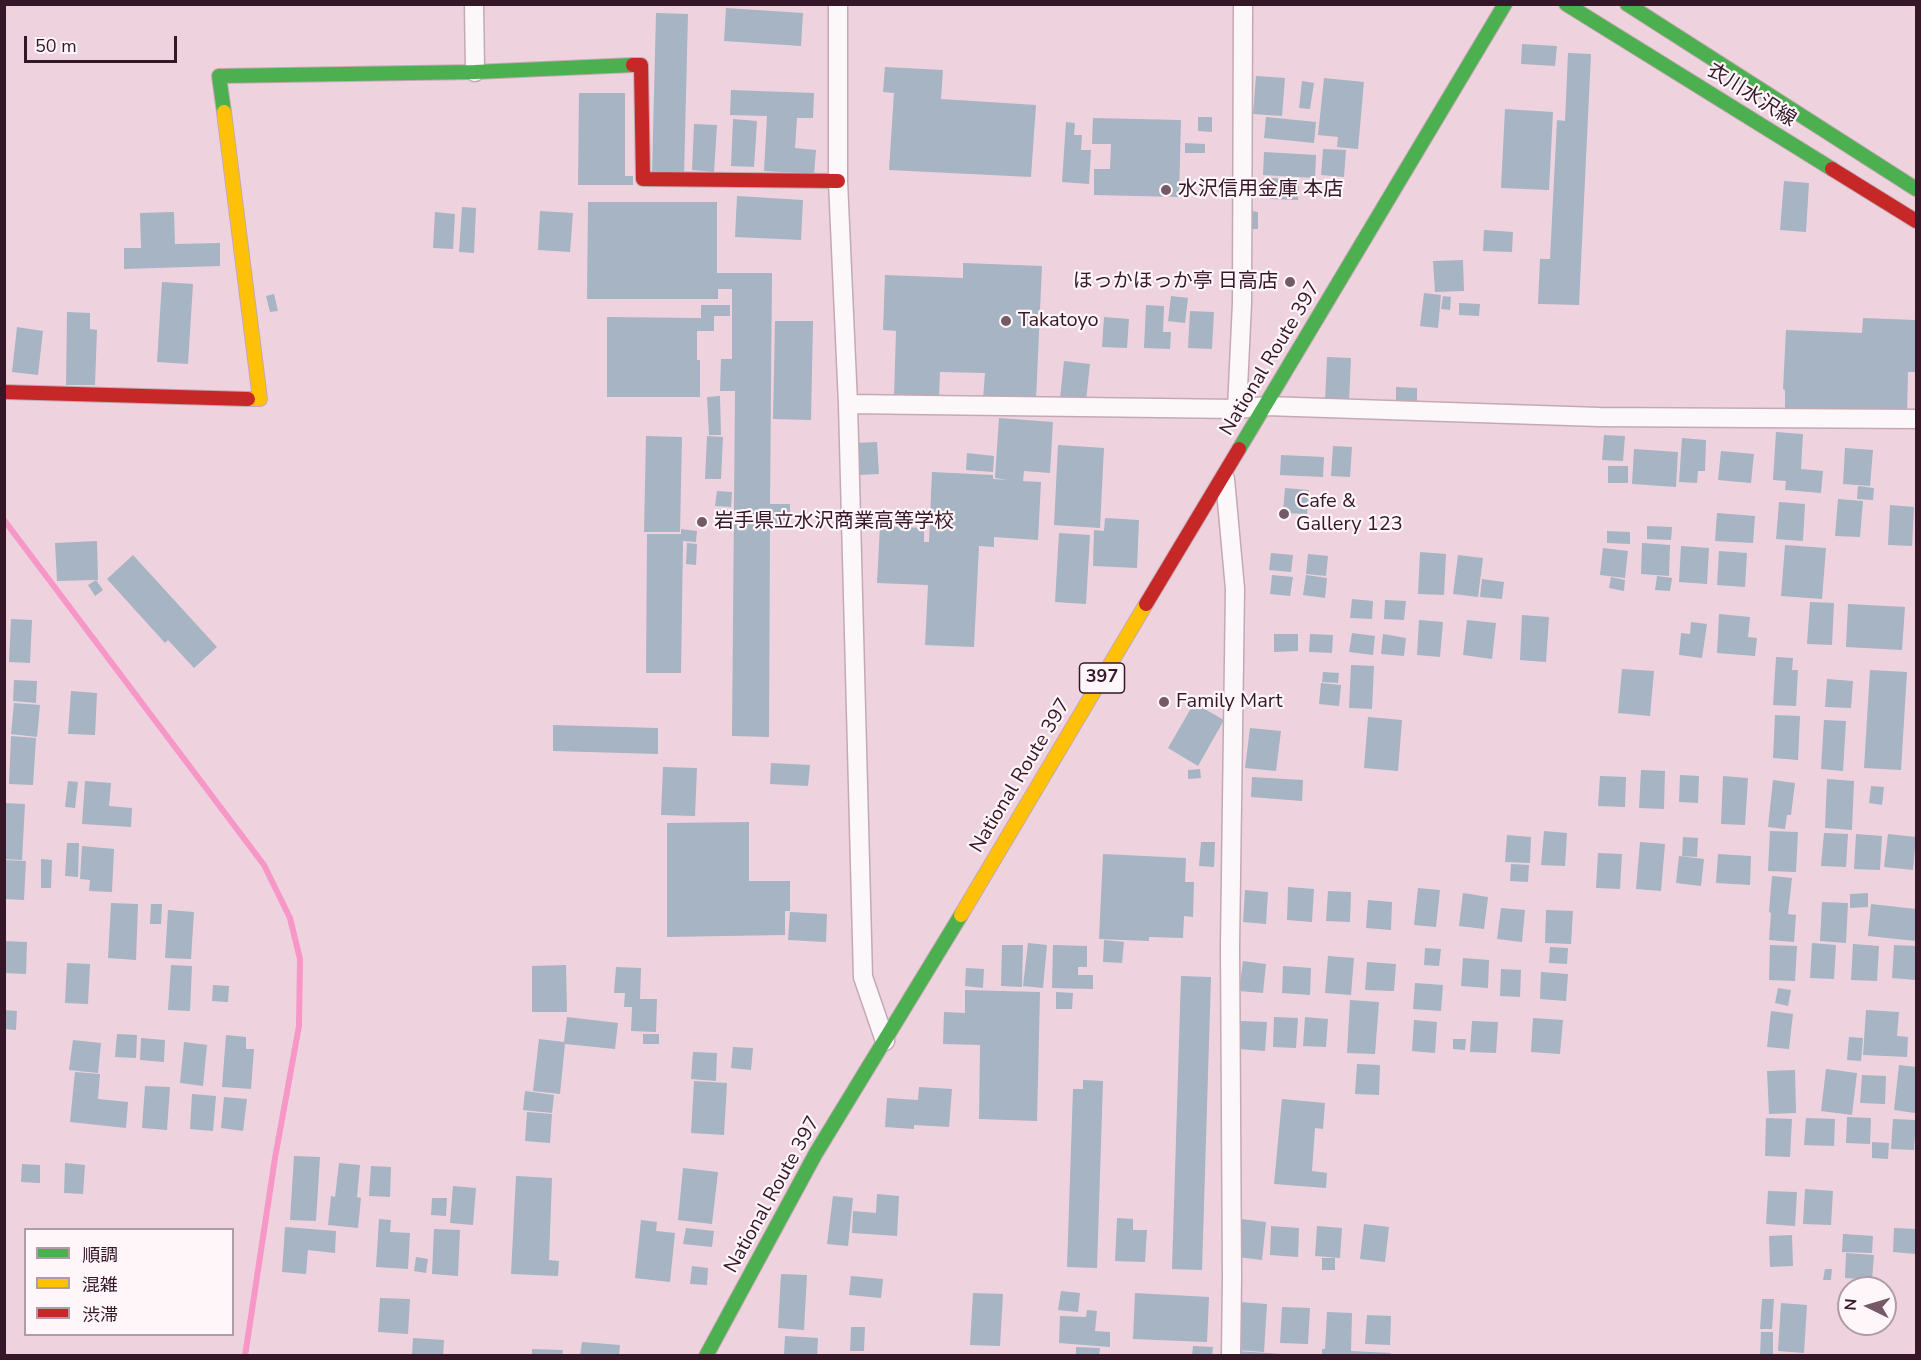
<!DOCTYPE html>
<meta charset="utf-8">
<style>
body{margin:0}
#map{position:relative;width:1921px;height:1360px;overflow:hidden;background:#eed3df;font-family:"Nunito Sans","Noto Sans JP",sans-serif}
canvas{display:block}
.frame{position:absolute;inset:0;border:6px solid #351727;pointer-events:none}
.legend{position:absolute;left:24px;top:1228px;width:210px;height:108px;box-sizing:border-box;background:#fff6fa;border:2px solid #ae9da6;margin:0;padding:8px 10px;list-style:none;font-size:18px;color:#351727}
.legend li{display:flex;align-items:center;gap:12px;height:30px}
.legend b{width:30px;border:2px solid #ae9da6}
.north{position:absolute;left:1837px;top:1276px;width:60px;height:60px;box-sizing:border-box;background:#fff6fa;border:2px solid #ae9da6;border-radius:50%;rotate:275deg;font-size:16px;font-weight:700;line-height:24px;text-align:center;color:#351727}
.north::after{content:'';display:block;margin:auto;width:21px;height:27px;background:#765967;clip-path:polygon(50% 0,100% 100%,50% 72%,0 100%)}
.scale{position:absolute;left:24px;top:36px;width:153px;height:27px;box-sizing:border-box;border:3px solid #351727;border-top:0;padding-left:8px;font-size:18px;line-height:21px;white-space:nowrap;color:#351727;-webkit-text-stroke:4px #fff6fa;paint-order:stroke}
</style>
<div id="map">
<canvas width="1921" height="1360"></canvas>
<div class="frame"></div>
<ul class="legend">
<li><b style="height:8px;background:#4caf50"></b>順調</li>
<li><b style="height:8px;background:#ffc107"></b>混雑</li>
<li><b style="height:8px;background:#c62828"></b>渋滞</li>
</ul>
<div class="north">N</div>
<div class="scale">50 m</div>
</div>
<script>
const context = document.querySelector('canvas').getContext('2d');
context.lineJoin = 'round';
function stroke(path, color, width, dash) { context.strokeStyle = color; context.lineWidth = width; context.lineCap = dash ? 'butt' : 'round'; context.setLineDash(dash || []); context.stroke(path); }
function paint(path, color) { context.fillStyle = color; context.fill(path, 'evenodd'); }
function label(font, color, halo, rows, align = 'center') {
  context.font = font + ' "Nunito Sans","Noto Sans JP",sans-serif'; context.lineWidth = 4.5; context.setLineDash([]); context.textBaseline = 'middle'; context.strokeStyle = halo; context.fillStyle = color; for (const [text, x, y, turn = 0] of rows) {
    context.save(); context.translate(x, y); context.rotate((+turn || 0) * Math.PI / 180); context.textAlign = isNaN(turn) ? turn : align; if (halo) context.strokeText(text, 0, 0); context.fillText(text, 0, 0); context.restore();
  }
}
stroke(new Path2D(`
 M4,520L264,865L290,918L300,959L299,1026L275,1158L245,1356`), '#f697c7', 6);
paint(new Path2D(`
 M726,8L803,13L801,46L724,41Z
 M656,13L688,14L684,176L652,175Z
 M1522,44L1557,46L1555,66L1521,64Z
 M1568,53L1591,54L1579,305L1538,304L1540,259H1550L1557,120L1565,121Z
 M885,67L943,70L941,99L1036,105L1031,177L889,170L894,93L883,92Z
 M1256,76L1285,78L1282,116L1253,114Z
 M1324,78L1364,82L1358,149L1337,147L1338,137L1318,135Z
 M1302,81L1314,83L1310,109L1299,108Z
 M731,90L814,93L813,118H785H797L795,148L816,150L814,174L764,171L767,116L730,115Z
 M579,93H625V176H633V185H578Z
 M1505,109L1553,112L1549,190L1501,188Z
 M1198,117H1212V132L1198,131Z
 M1266,117L1316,122L1314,143L1264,138Z
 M1093,118L1181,120L1179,197L1094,195V169H1110L1111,144H1092Z
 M733,119L757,121L754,167L731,166Z
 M1066,122L1075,123L1074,135H1082L1081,150H1091L1089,184L1062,182Z
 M694,124L717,125L714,172L692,170Z
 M1185,143L1205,144V153H1185Z
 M1323,149L1346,150L1344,177L1321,175Z
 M1264,152L1316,155L1315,178L1263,175Z
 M1270,178L1299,179L1298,200L1270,199Z
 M1784,181L1809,183L1806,232L1780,230Z
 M737,196L803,200L801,240L735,237Z
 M588,202H717V273H772L770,504H790V528H770L769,737L732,736L735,391H720L721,359H732V289H718V299H587Z
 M462,207L476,208L474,253L459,252Z
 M540,211L573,213L570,252L538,250Z
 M1252,211L1258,212V229H1251Z
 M174,212L175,244L220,243V266L124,269V248H141L140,213Z
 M435,212L455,214L453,249L433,248Z
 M1484,230L1513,232L1512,252L1483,251Z
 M1463,260L1464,291L1435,292L1433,261Z
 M963,263L1042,266L1036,400L983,398L985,373L940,372L939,399L894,397L896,331L883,330L885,275L963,278Z
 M162,282L193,284L188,364L157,362Z
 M1424,293L1441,295L1438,328L1420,326Z
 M274,294L278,311L270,312L266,296Z
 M1171,296L1188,298L1185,323L1168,321Z
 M1443,296L1451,297L1450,310L1441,309Z
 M1459,303L1480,304L1479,316L1459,315Z
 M701,305H730V316H714V331H697V360H700V397H607V317L701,318Z
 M1146,305L1164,306L1163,332H1171L1170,349L1144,348Z
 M1190,311L1214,312L1212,349L1188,348Z
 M67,312L90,313V329L97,330L95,385H66Z
 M1104,317L1129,319L1127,348L1102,347Z
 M1863,318L1916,320V372H1908L1907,416L1785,412V390L1783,389L1786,330L1862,333Z
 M775,321H813L811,420L773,419Z
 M17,327L43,331L38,375L12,372Z
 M1327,357L1351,358L1349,402L1325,401Z
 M1064,361L1090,364L1086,401L1060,398Z
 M1396,387L1417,388V404L1396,403Z
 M720,396L721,435H709L707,397Z
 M999,418L1053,422L1050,473L1024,471L1023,481L1041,482L1038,540L994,537V547L979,546L974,647L925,645L928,585L877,583L880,526L924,528V542H929L932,472L993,475V479L1008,480L995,478Z
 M1776,432L1803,434L1801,469L1823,471L1821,493L1785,490L1786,481L1773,480Z
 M1604,435L1625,436L1623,461L1602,460Z
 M646,436L682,437L680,532H644Z
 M707,436L723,437L721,479H705Z
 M1682,438L1706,440L1705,471H1698L1697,483L1679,482Z
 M877,442L879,474L859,475L856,443Z
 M1058,445L1104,448L1100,528L1054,525Z
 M1333,446L1352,447L1350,477L1331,476Z
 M1845,448L1873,450L1870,486L1843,484Z
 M1634,449L1678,452L1676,487L1632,484Z
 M1721,451L1754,454L1751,483L1718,480Z
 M967,453L994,456L993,472L966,470Z
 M1281,455L1324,457L1323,477L1280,475Z
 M1608,466H1628V483H1608Z
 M1858,486L1874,488L1873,500L1857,499Z
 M1285,488L1309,490L1307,514L1283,513Z
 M717,491L732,492L731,507L715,506Z
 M1838,499L1863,501L1860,537L1835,536Z
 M1779,502L1805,504L1803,541L1776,539Z
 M1890,505L1914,507L1912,546L1888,545Z
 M1717,513L1755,516L1753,543L1715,541Z
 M1105,518L1139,520L1137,568L1093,566L1094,530L1104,531Z
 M1647,526L1672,527L1671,540L1647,539Z
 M681,529L697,531L696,542L683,541L681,673H646L647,534H681Z
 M1607,531L1630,532V544L1607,543Z
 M1059,533L1090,535L1086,604L1055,602Z
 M97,541L98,580H96L103,590L95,596L88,585L96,580L57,581L55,543Z
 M687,543L697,544L696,565L686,564Z
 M1642,543L1670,545L1669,576L1641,574Z
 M1785,545L1826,548L1822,599L1781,596Z
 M1681,546L1709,548L1707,584L1679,582Z
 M1603,548L1628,551L1625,578L1600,575Z
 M1719,551L1747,553L1745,587L1717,585Z
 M1420,552L1446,554L1444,595L1418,594Z
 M1271,553L1293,555L1291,572L1269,570Z
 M1308,554L1328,556L1326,576L1306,574Z
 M133,555L217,647L194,668L168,640L165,643L107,579Z
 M1458,555L1483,558L1478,597L1453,594Z
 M1272,575L1293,577L1290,596L1270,594Z
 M1306,575L1327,578L1325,598L1303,595Z
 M1657,576L1672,578L1670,591L1655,590Z
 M1611,577L1625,580L1624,591L1609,588Z
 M1482,579L1504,582L1502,599L1480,597Z
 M1352,599L1373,601L1372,619L1350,618Z
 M1385,600L1406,601L1404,620L1384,619Z
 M1810,602L1834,603L1832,645L1807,644Z
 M1848,604L1905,607L1902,650L1846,647Z
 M1719,614L1750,617L1748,637L1757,638L1755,656L1717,653Z
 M1522,615L1549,617L1546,662L1520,660Z
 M11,619L32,620L30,663L9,662Z
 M1419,620L1443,622L1440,657L1417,655Z
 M1467,620L1496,623L1492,659L1463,655Z
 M1691,622L1707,624L1702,658L1679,655L1681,633L1690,634Z
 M1352,633L1375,636L1373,655L1349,652Z
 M1274,634H1298V651L1274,652Z
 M1310,634L1333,635L1332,653L1309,652Z
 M1383,634L1406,638L1404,656L1381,654Z
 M1776,657L1793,658L1792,670H1798L1796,706L1773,705Z
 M1351,665L1374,666L1372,709L1349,708Z
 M1622,669L1654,671L1650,716L1618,713Z
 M1870,670L1907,672L1901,770L1864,768Z
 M1323,672L1339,673L1338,683L1322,682Z
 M1827,679L1853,681L1851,708L1825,707Z
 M14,680L37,681L36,703L13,701Z
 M1321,683L1341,685L1339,706L1319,704Z
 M71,691L97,693L95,735L68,734Z
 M14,703L40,705L37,737L11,734Z
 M1194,703L1224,720L1198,766L1168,748Z
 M1775,715L1800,716L1798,760L1773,758Z
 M1368,717L1402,720L1398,771L1364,768Z
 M1824,720L1846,721L1843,771L1821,769Z
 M553,725L658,728V754L553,751Z
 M1250,728L1281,731L1276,771L1245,768Z
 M11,736L36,738L33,785L9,784Z
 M771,763L810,765L808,786L770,784Z
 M663,767L697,768L695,816L661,815Z
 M1200,769L1201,778L1188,779V770Z
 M1641,770L1665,771L1664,809L1639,808Z
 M1680,775L1699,776L1698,803L1679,802Z
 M1600,776L1626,777L1625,807L1598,806Z
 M1723,776L1748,778L1745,825L1721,824Z
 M1252,777L1303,780L1302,801L1251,797Z
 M1827,779L1854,781L1852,830L1825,828Z
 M1773,780L1795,783L1791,815H1787L1785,829L1768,827Z
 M68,781L78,782L75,808L65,807Z
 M85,781L111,783L109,806L132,808L131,827L82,824Z
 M1871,786L1884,787L1882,805L1869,803Z
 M4,803L25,804L22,860L4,859Z
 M749,822V881H790V911H785V935L667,937V823Z
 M1544,831L1567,833L1565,866L1541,865Z
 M1770,831L1798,832L1796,872L1768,871Z
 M1824,833L1848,834L1846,867L1821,866Z
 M1856,834L1882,836L1880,870L1854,869Z
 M1888,834L1916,837L1913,870L1884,867Z
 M1507,835L1531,837L1530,863L1505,862Z
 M1683,837L1698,838L1697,857L1682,856Z
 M1201,842H1215L1214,867L1199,866Z
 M1640,842L1665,844L1661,891L1636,889Z
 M67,843H79L78,877L65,876Z
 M82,846L114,849L112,892L89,891L90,880L80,879Z
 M1598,853L1622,854L1620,889L1596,888Z
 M1103,854L1186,858L1185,882H1194L1193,917L1184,916L1183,938L1149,937V941L1099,939Z
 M1718,854L1751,856L1750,885L1716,883Z
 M1679,856L1704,859L1701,886L1676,883Z
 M41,859L52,860L51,888H41Z
 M4,860L26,861L24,900L4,899Z
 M1511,864L1529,865L1528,882L1510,881Z
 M1772,876L1792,878L1788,914L1796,915L1794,942L1769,940L1771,913L1769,912Z
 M1288,887L1314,889L1312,922L1287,920Z
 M1418,888L1440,890L1436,927L1414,925Z
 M1245,890L1268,892L1266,924L1243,922Z
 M1328,891L1351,892L1350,922L1326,921Z
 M1463,893L1488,897L1484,929L1459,926Z
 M1868,893V907L1850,908V894Z
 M1368,900L1392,902L1391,930L1366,928Z
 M1822,902L1848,903L1846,943L1820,941Z
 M111,903L138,904L136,960L108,958Z
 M151,904H162L161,924H150Z
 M1871,904L1916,909V941L1868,936Z
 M1501,908L1525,910L1522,942L1497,939Z
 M168,910L194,912L191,959L165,958Z
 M1546,910L1573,911L1571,944L1545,943Z
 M790,912L827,914L826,942L788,940Z
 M1104,940L1124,942L1122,963L1103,962Z
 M4,941L27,942L26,974L4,973Z
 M1028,943L1047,945L1043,988L1023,986Z
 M1812,943L1836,945L1834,979L1810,978Z
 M1853,944L1879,946L1877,981L1851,980Z
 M1002,945H1023L1022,987L1001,986Z
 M1053,945L1087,946V967H1078V975H1093V989L1052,988Z
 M1770,945L1797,946L1795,981L1769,980Z
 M1894,945L1916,946V980L1892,978Z
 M1550,947L1568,948L1567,964L1549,963Z
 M1425,948L1441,949L1439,966L1424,965Z
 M1328,956L1354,958L1351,995L1325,993Z
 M1463,958L1489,960L1488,988L1461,986Z
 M1243,961L1266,964L1263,993L1239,991Z
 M1367,962L1396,964L1394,991L1365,990Z
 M67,963L90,964L88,1004L65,1003Z
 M171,965L192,966L190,1011L168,1010Z
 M566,965L567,1012H532V966Z
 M1283,966L1311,968L1310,995L1282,993Z
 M616,967L641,968L640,999H657L656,1032L631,1031L632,1007H624L625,993H614Z
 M966,968L984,969L983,988L965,986Z
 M1501,969L1521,970L1520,997L1500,996Z
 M1541,972L1568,974L1566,1001L1540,999Z
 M1181,976L1211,977L1202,1270L1172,1269Z
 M1415,983L1443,985L1441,1011L1413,1009Z
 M213,985L229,986L228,1002L212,1001Z
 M1778,988L1791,990L1788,1006L1775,1003Z
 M965,990L1040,992L1037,1121L979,1119L980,1045L943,1044L944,1012L965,1013Z
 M1056,992L1073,993L1072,1009H1056Z
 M1350,1000L1379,1002L1375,1054L1347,1053Z
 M4,1010L17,1011L16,1030L4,1029Z
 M1866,1010L1899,1012L1897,1036L1908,1037L1907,1057L1863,1055Z
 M1771,1011L1793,1014L1789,1049L1767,1047Z
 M567,1017L618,1023L615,1049L565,1044L560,1094L533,1091L539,1039L564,1042Z
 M1274,1017L1298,1018L1296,1048L1273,1047Z
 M1305,1017L1328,1019L1326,1047L1303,1046Z
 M1533,1018L1563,1020L1560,1054L1531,1052Z
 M1414,1020L1437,1022L1435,1053L1412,1051Z
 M1241,1021L1267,1022L1265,1051L1239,1049Z
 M1472,1021L1498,1022L1496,1053L1470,1052Z
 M117,1034L137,1035L136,1058L115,1057Z
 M643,1034H659V1044H643Z
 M226,1035L246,1037V1049H254L251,1089L222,1087Z
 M1849,1037L1863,1038L1861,1061L1847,1060Z
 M141,1038L165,1040L164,1062L140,1060Z
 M1453,1039H1466L1465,1050L1453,1049Z
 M73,1040L101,1043L98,1073L69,1070Z
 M184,1042L207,1045L203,1086L180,1083Z
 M733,1047L753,1048L751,1070L731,1068Z
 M693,1052L717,1053L716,1081L691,1079Z
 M1357,1064L1380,1065L1379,1095L1355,1094Z
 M1899,1065L1916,1067L1915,1113L1894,1110Z
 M1826,1069L1857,1073L1852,1115L1821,1111Z
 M1795,1070L1796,1113L1769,1114L1767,1071Z
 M75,1072L100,1074L98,1099L128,1102L126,1128L70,1122Z
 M1862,1075L1886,1076L1885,1104L1860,1103Z
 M1083,1080L1103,1081L1097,1268L1067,1267L1073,1089H1083Z
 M694,1081L727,1083L724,1135L691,1133Z
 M145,1086L170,1087L167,1130L142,1128Z
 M919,1087L952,1089L949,1127L914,1125V1129L885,1127L887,1098L918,1100Z
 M525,1091L554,1095L552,1113L523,1110Z
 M192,1094L216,1096L213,1131L190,1129Z
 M224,1097L247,1099L243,1131L221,1128Z
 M1282,1099L1325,1103L1323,1129L1315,1128L1312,1171L1327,1173L1326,1188L1274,1184Z
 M527,1112L552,1114L550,1143L525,1141Z
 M1847,1117L1871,1118L1870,1144L1846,1143Z
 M1766,1118L1792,1119L1790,1157L1765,1156Z
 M1806,1118L1835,1119L1834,1146L1804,1145Z
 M1893,1119L1916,1120L1914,1150L1891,1149Z
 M1872,1142L1889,1143L1888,1159L1872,1158Z
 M294,1156L320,1157L316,1221L290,1220Z
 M65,1163L85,1165L83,1194L64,1193Z
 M339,1163L360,1165L357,1197L361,1198L358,1228L328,1225L331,1196L335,1197Z
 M22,1164L40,1165V1183L21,1182Z
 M371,1166L391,1167L390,1197L369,1196Z
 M683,1168L718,1172L712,1224L678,1220Z
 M516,1176L552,1178L549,1260L559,1261L558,1276L511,1274Z
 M453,1186L476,1188L473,1225L450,1223Z
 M1805,1189L1833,1191L1831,1225L1803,1224Z
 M1768,1191L1797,1192L1795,1226L1766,1224Z
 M877,1194L899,1196L897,1236L852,1233L853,1211L876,1213Z
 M833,1196L853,1198L848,1246L827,1244Z
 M432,1198H447L446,1216L431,1215Z
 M1117,1218L1133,1219V1230H1147L1145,1262L1115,1261Z
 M379,1219L391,1220L390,1232L410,1233L408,1269L376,1267Z
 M1241,1219L1266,1222L1262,1260L1237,1257Z
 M641,1220L657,1222L656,1231L675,1233L670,1282L635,1278Z
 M1364,1224L1389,1227L1385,1262L1360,1259Z
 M1271,1226L1299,1228L1298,1257L1270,1255Z
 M1317,1226L1342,1228L1340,1258L1315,1256Z
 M285,1227L336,1231L335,1253L308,1250L306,1274L282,1272Z
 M686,1228L714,1231L712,1247L683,1244Z
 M1894,1228L1916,1229V1254L1893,1252Z
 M434,1229L460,1230L458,1276L432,1274Z
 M1843,1234L1873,1236L1872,1253L1842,1252Z
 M1792,1235L1793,1266L1770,1267L1769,1236Z
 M1846,1253L1874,1255L1872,1280L1845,1278Z
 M416,1257L428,1259L426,1273L414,1271Z
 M1322,1258H1335V1270H1322Z
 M692,1266L708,1268L707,1285L690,1284Z
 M1825,1269H1832L1831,1280H1823Z
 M781,1274L807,1275L804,1330L778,1328Z
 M851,1276L883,1279L881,1298L849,1295Z
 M1061,1291L1080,1293L1078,1312L1058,1310Z
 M973,1293L1003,1294L1000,1346L970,1345Z
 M1135,1293L1209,1297L1207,1342L1133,1339Z
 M380,1298L410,1299L408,1334L378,1332Z
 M1762,1299H1774L1772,1329H1760Z
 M1239,1302L1267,1304L1264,1352L1236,1350Z
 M1781,1303L1807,1305L1804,1353L1778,1351Z
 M1282,1307L1310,1308L1308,1344L1280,1343Z
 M1087,1310L1097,1311L1095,1331L1110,1332V1347L1059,1343L1060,1316L1086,1317Z
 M1327,1312L1352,1313L1351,1351L1391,1353L1390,1356H1322V1349H1325Z
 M1367,1315L1391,1316L1390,1345L1365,1344Z
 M851,1327H865L864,1351H850Z
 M1761,1332H1773V1356H1760Z
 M785,1336L818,1338L817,1356H784Z
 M413,1338L444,1340L443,1356H412Z
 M582,1342L620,1345L619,1356H580Z
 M1193,1346L1213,1347L1212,1356H1192Z
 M1076,1347L1100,1348L1099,1356H1076Z
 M532,1349L563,1350L562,1356H532Z
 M1237,1351L1283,1354V1356H1237Z`), '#a6b4c3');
const street = new Path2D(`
 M474,4L475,72
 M838,4V181L848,404L863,977L885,1041
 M848,404L1237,409L1266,406L1599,417L1916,419
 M1237,409L1242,303L1243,4
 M1225,479L1235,589L1230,946L1232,1278L1231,1356`);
const fast = new Path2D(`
 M1566,4L1832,169
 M1627,4L1916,189
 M224,112L219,76L475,72L633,65
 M1239,449L1505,4
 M706,1356L816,1153L961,915`);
const slow = new Path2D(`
 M224,112L260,399H248
 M961,915L1146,604`);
const jam = new Path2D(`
 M633,65H641L643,179L838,181
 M1832,169L1916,221
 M4,392L248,399
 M1146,604L1239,449`);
stroke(street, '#c4a9b5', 21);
stroke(fast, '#c4a9b5', 16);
stroke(slow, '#c4a9b5', 16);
stroke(jam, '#c4a9b5', 16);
stroke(street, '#fcf8fa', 18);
stroke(fast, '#4caf50', 14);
stroke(slow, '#ffc107', 14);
stroke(jam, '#c62828', 14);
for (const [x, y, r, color] of [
 [1166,190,6,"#765967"],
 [1290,282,6,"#765967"],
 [1006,321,6,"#765967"],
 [1284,514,6,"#765967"],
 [702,522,6,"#765967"],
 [1164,702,6,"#765967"]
]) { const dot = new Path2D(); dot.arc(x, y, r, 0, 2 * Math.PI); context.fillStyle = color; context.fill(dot); stroke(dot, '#fff6fa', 2); }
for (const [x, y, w] of [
 [1102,678,45]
]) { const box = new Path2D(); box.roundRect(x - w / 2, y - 15, w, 30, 4.5); context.fillStyle = '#fff6fa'; context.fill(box); stroke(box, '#351727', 1.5); }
label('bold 18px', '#351727', null, [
 ["397",1102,678]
]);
label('20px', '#351727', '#fff6fa', [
 ["衣川水沢線",1751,96,32],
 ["National Route 397",1271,359,-59],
 ["National Route 397",1021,776,-59],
 ["National Route 397",773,1195,-61]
]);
label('20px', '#351727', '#fff6fa', [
 ["水沢信用金庫 本店",1178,190],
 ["ほっかほっか亭 日高店",1278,282,"right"],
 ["Takatoyo",1018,321],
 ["Cafe &",1296,502],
 ["Gallery 123",1296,525],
 ["岩手県立水沢商業高等学校",714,522],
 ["Family Mart",1176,702]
], 'left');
</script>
